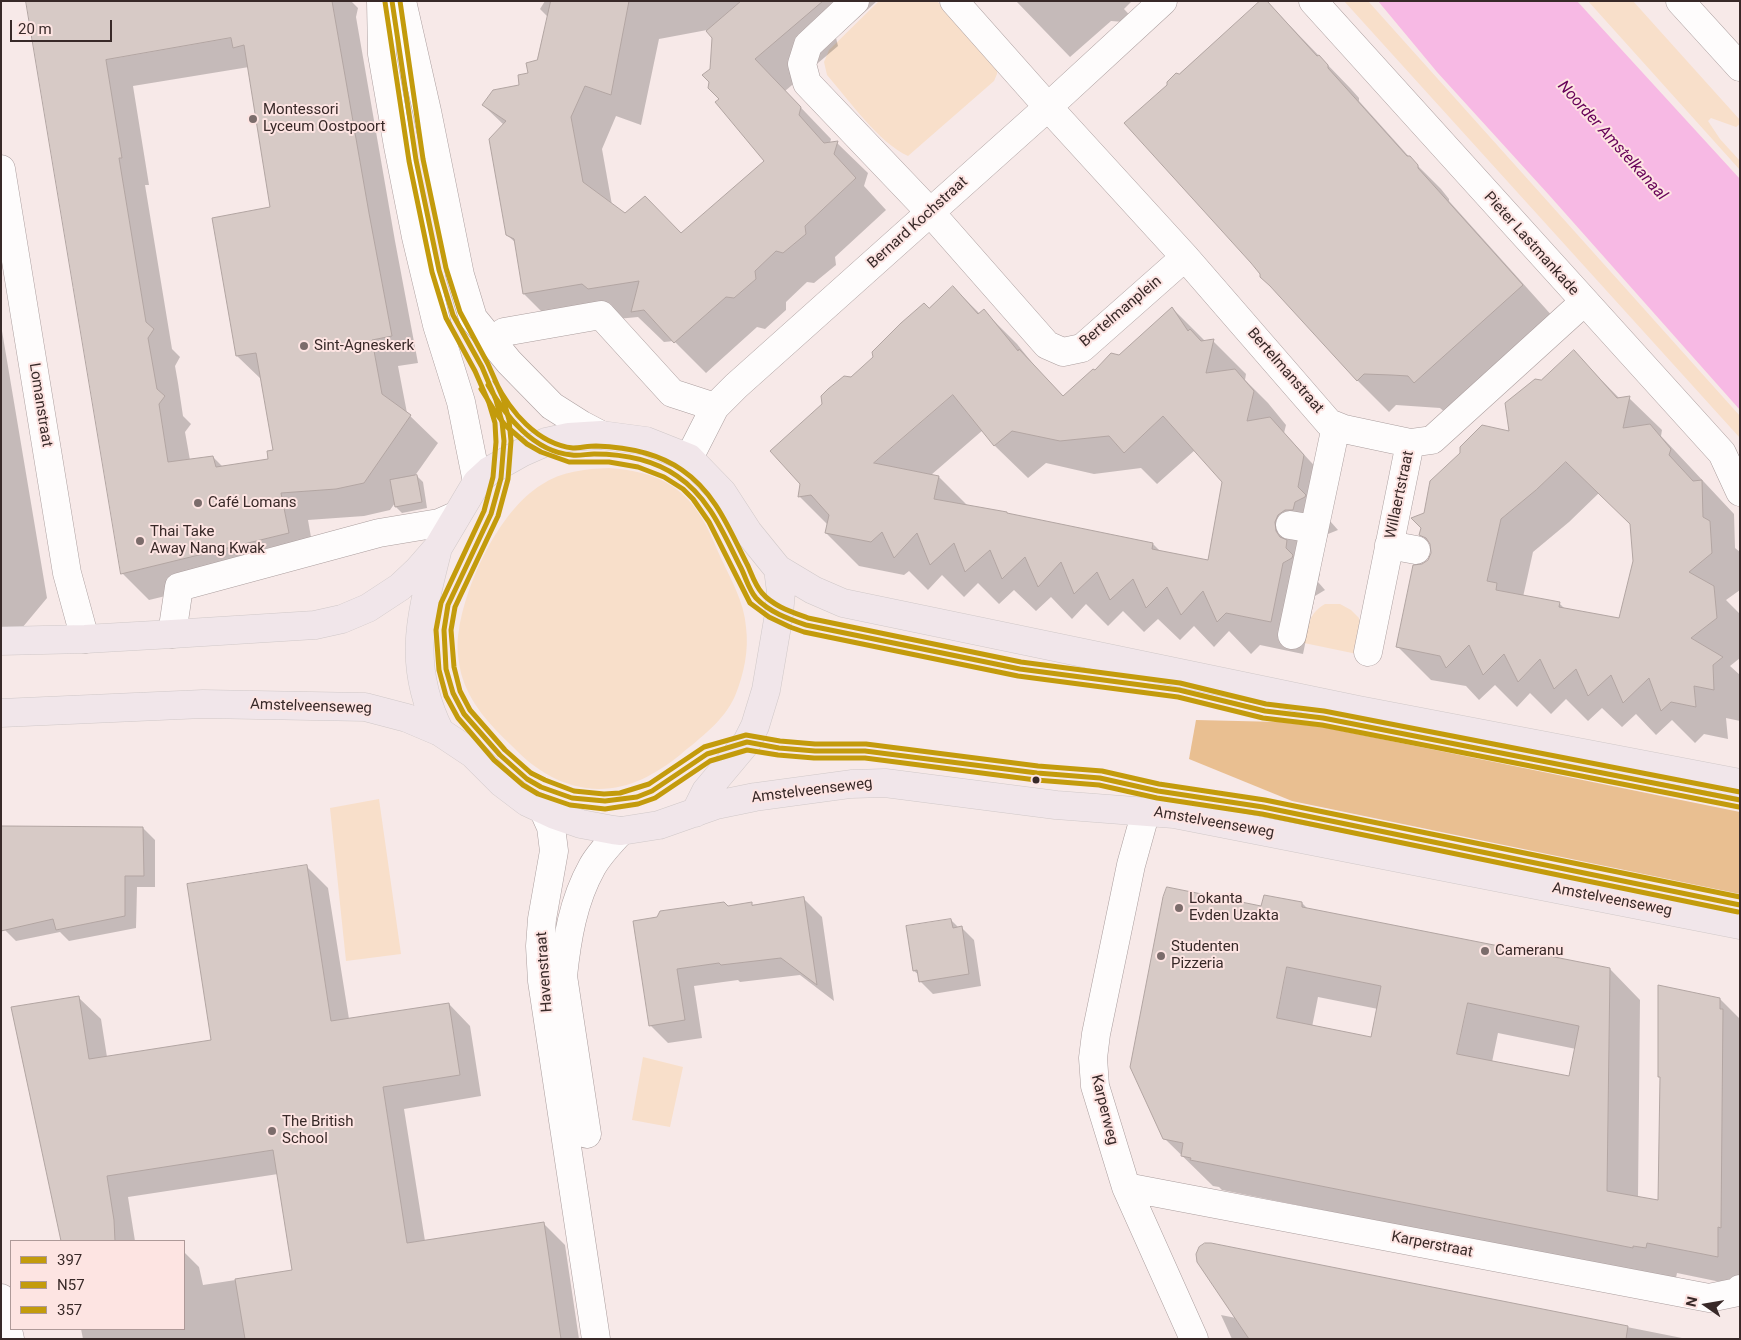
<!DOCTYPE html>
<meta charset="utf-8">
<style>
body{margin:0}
#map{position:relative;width:1741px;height:1340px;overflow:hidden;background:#f7e9e8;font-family:Roboto,sans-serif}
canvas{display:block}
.frame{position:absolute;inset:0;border:2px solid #382928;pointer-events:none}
.legend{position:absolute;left:10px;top:1240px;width:175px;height:90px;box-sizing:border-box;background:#fde4e2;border:1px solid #ae9998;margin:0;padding:6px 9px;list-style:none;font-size:15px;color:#382928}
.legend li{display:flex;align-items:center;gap:10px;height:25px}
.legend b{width:25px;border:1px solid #ae9998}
.north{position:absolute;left:1681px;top:1280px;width:50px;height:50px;-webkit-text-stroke:4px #fde4e2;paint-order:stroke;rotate:283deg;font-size:14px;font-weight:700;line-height:20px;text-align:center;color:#382928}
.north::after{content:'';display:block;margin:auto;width:18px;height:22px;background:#382928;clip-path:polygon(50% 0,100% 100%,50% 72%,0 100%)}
.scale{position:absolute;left:10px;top:20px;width:102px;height:22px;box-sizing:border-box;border:2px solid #382928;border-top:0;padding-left:6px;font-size:15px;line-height:18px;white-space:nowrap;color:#382928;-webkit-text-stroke:4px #fde4e2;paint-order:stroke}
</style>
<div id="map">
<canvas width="1741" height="1340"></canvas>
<div class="frame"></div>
<ul class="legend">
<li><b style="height:6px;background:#c39b0c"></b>397</li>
<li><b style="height:6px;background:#c39b0c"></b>N57</li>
<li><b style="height:6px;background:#c39b0c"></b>357</li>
</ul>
<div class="north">N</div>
<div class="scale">20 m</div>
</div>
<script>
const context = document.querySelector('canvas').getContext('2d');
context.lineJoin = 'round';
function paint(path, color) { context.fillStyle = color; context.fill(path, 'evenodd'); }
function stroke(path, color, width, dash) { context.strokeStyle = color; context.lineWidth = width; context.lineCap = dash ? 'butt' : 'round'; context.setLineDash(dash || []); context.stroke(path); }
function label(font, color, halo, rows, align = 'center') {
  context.font = font + ' Roboto,sans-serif'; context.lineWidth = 4; context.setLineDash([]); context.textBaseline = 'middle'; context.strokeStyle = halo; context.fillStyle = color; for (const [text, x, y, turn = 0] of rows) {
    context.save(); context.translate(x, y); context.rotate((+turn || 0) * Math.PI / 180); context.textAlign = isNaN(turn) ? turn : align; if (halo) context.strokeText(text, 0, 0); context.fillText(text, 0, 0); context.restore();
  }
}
paint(new Path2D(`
 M879,1H937L997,65V74L994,81L908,156C879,143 849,100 827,75L824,62L829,50Z
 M1344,1H1368L1740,416V438Z
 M1588,1H1633L1740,120V124L1736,127L1711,118L1708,121L1720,139L1740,161V170Z
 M609,468C632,470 652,473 672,486C684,494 694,505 701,517C709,529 714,543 720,556C730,578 744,601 746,627C749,650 744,674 735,696C724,721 700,738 680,755C656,774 630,789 599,789C563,788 536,771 512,746C490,725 469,703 461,673C458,659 456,644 459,630C466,583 499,511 541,485C562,471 585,469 609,468Z
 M1325,604H1340L1351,610L1359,618L1362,630L1357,654L1304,643C1308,626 1309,613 1325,604Z
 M379,799L401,954L346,961L330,808Z
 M643,1057L683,1067L670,1127L632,1120Z`), '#f8dfca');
paint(new Path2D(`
 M1196,720L1280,722L1322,727L1740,812V894L1292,801L1189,759Z`), '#e9bf91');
paint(new Path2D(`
 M1378,1H1577L1740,179V410L1549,195L1437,72Z`), '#f7b9e4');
paint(new Path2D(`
 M27,1H351L358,8L356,17L395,241L418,363L398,366L407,413L438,443L414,477L417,476L423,482L427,508L402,513L396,507L395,503L390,510L364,516L308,520L315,560L149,600L122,573ZM249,67L272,208L237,356L262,380L274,451L270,460L223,467L213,457L190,460L185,432L191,424L183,416L178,383L175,366L180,357L172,349L145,185H149L133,86Z
 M545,1H877L836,38L838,46L785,91L831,139L830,143H837L868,173L864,186L886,210L835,257L836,265L814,283L807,282L786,302V310L765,329L757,327L706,373L674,341L664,342L638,317L555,325L524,294L516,243L507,235L504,125L483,105L521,86L538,62L549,18L540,9ZM707,30L714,38L711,69L720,99L766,161L682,234L626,214L612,205L602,149L616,116L641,125L659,39Z
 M1016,1H1132L1124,9L1137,23L1111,21L1070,57Z
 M1266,1L1351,89L1359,98V101L1412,160L1441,189L1449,199V201L1554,318L1447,414L1440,408L1396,405L1389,412L1357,380L1179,75Z
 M953,287L980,314L984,311L1017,344L1038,370L1064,397L1095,371L1119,356L1172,308L1206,342L1213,341L1246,374L1245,380L1268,403L1286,425L1284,433L1336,489L1330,521L1338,530L1328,534L1326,542L1318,543L1308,563L1320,574L1318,582L1325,590L1315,596L1303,654L1260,645L1251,654L1229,631L1214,647L1194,626L1180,640L1158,619L1144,632L1123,611L1108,626L1086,604L1072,619L1051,597L1036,611L1014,590L999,604L978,583L964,597L942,575L928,590L909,571L904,575L859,566L826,533L828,525L799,496L852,379ZM983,430L995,446L1028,478L1046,463L1094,474L1141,468L1157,484L1195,450L1224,481L1209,561L1161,552L1153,544L968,506L939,477L931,475Z
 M1,325L47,598L22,628H1Z
 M1574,352L1620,399L1629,398L1662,430L1661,436L1734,514L1735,548L1740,552V590L1726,600L1740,614V658L1730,666L1740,675V721L1726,718L1728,739L1704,734L1695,743L1672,720L1656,735L1636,714L1622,727L1602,708L1588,721L1566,699L1551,714L1530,693L1517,707L1495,685L1479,700L1466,686L1431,680L1398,647L1421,566L1428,561L1433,553L1432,546L1421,534L1425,514L1510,433L1542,382ZM1599,493L1632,525L1634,561L1620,619L1565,609L1559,603L1523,597L1533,552L1569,522Z
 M143,828L155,840V887H137L136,928L69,941L60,932L16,941L5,930Z
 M306,866L328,888L349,1019L449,1004L470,1026L481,1096L404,1109L425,1241L543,1223L565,1245L579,1339H83L81,1329H184V1252L199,1267L203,1285L294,1271L278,1174L128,1197L135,1241H62L13,1008L79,998L101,1019L107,1057L213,1041Z
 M804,899L822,917L834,1001L800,975L740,982L738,980L694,986L702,1038L668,1043L650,1025L635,922L751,904L753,906Z
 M1302,903L1308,909L1610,969L1640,1000L1638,1197L1660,1201L1720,999L1740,1019V1286L1677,1273L1676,1278H1663L1222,1190L1219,1187L1213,1186L1164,1138L1262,907ZM1318,997L1378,1009L1372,1038L1312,1027ZM1498,1033L1576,1049L1570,1078L1492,1062Z
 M951,920L959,928H962L974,940L981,986L933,994L920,981L919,975L914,971Z
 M1211,1244L1687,1339H1232L1221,1315L1236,1318Z`), '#0003');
const building = new Path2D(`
 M26,1H332L369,213L392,336L372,340L382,394L411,415L364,483L336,489L281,493L289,533L121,574ZM231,38L233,48L244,45L270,207L212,218L236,356L256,353L273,450L267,451L268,459L216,467L213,456L168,462L159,404L165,396L157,389L148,338L154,329L146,322L119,158H122L106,60Z
 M551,1H629L611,95L585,86L571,117L583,182L625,213L645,196L681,233L764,161L715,102L719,99L708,88L709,82L702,75L710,69L712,38L706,31L741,1H823L755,59L801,107L799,115L824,143L838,141L834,154L856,178L805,226L806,234L783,253L776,251L755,271L756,279L734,298L726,297L674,343L644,310L631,312L639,281L588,289L582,284L523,294L514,239L506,235L489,139L506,121L482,105L493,90L519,85L518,75L528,73L526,63L537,60Z
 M1260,1H1267L1317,56L1319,55L1328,65V68L1407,156H1410L1418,165V168L1523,285L1414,383L1408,376L1391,375L1364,374L1357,381L1270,286L1260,277V274L1251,263L1124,123L1167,85V82L1176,73L1179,74Z
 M953,286L978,314L984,309L1018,351L1019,349L1063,396L1093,369L1095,370L1111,353L1119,355L1172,307L1188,331L1190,329L1201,341L1214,339L1206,373L1235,369L1254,391L1247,421L1270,417L1304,455L1298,487L1306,495L1305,497L1295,502L1293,510H1285L1278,515L1275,522L1276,531L1280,537L1287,540L1286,548L1293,555L1292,558L1283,563L1271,622L1226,613L1217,622L1203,591L1181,615L1167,587L1146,608L1133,579L1110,600L1097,572L1074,594L1061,562L1038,587L1025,557L1002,579L990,550L965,572L954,543L930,565L917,533L894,558L882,532L871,542L825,533L829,515L811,495L798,497L800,484L770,451L822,404L821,396L828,389L844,376L851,377L873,357L872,352L901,323L924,303L929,308ZM953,395L994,446L1012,431L1060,441L1109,436L1124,453L1163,416L1222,482L1208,560L1152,549L1153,543L1007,513V512L934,499L939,476L874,463Z
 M1574,350L1617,398L1630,396L1623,428L1650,424L1671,449L1669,455L1693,481L1702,480L1703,517L1710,521L1712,553L1689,572L1714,586L1717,618L1691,638L1723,657L1713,665L1714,690L1694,686L1696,707L1671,702L1661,711L1649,678L1623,703L1611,675L1588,696L1576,669L1554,689L1540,659L1518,682L1504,654L1483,675L1469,645L1446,668L1440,656L1396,647L1413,565L1422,564L1428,560L1431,553L1430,544L1426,538L1419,535L1421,528L1411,518L1424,513L1430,481L1460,453V447L1482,425L1509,431L1505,403L1535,379L1541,380ZM1566,462L1630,524L1633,561L1619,618L1559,607L1560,602L1496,590L1497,583L1487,581L1501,519L1536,490Z
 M417,475L422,502L395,507L390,480Z
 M1,826L143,827L144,876H125V916L56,930L53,919L1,931Z
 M307,865L331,1021L449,1003L460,1075L383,1087L407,1243L544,1222L561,1339H245L235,1279L292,1270L273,1150L107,1176L114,1220L115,1241H61L11,1007L79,996L89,1059L211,1040L187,884Z
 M1167,887L1261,906L1264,895L1302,902V907L1610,968L1607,1191L1658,1200L1660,1077H1658V985L1720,998V1009H1723L1721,1228L1718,1227V1257L1647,1243L1646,1248L1633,1246V1248L1190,1160L1191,1158L1181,1156L1183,1143L1163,1139L1130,1067L1163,897ZM1287,967L1381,986L1371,1037L1277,1018ZM1468,1003L1579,1026L1569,1076L1457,1054Z
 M804,897L817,985L781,958L721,965L719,963L677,969L685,1020L649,1026L633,921L657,917L660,911L724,902L728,906L752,902V905Z
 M951,919L953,928L962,926L969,974L919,982L917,970L913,971L906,926Z
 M1205,1243H1211L1628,1326L1626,1339H1249L1197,1262L1196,1254L1199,1247Z`);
paint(building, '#d7cac6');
stroke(building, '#b2a5a2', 1);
const minor = new Path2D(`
 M381,1L382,54L398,146L416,237L437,325L461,402L477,482
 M402,1L427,111L460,275L473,318L509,362L552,406L582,425L601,435
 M855,1L808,45L802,64L807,83L930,212L1047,345L1063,352L1082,348L1185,257L1048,107L954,1
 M1313,1L1722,453L1740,492
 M1680,1L1740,67
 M1,169L67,573L85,639
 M1185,257L1329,423L1344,429L1410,443L1432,440L1584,302
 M491,343L504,332L601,315L672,393L715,407
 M689,458L715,407L736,386L1048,107L1163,1
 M1290,525L1314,529
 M1389,545L1416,550
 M172,634L179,587L379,533L439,523L455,516
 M1292,635L1336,426
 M1368,652L1410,443
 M543,809L551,827L554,851L542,919L540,946L542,981L596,1339
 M1146,811L1131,865L1096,1034L1093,1058L1095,1086L1126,1187L1194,1339
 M587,1134L563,976C567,939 573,901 592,867C599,854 611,842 621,831
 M1126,1187L1709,1298L1738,1292L1740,1289
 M1,1298L10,1339`);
const major = new Path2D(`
 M437,552C420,620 407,665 440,732
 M1,641L85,639L172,634L315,625L342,619L368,608L400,587L418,570L439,546L477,482L489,471L521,453L546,442L569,437L601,435L646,441L689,458L722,492L748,532L778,569L813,590L843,603L1358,710L1740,783
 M1,713L203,704L365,707L407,718L440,732L473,754L502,783L527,802L555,815L581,824L613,830L621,831L659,825L716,805L755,797L851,784L885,783L1056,805L1174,814L1740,925
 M695,813L706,791L747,742L755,726L766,690L779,614L781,592L778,569`);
stroke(minor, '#ab9e9e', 29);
stroke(major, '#d0c8c8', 29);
stroke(minor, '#fefcfc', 28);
stroke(major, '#f1e6ea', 28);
stroke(new Path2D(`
 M392,1L416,160L439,270L453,315L482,367L496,400L502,422L504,441L501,478L491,514L448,605L444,630L446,669L453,693L464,714L500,755L527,779L541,787L572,798L605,801L637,797L652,791L707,754L747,742L779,748L815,751H865L1037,773L1100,778L1158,791L1263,807L1740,905
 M488,385C505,416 534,452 572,455C579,456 587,454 594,454C623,454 654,460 677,476C710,498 724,535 741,568C746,578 749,590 756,598C769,612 789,619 806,625L1020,669L1179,690L1265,711L1323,718L1740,800`), '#c39b0c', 5);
stroke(new Path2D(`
 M385,2L409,161L432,272L446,318L475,371L489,403L495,423L496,442L493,477L484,511L441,603L436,630L439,670L446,696L458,718L494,760L523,785L538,794L570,805L605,809L638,804L655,798L710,761L747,750L778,755L814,758H865L1036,780L1099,785L1157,798L1262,814L1738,912
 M481,389L496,413L505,425L527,444L541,452L569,462H609L638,467L664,477L683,489L693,499L709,522L750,603L769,617L790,627L804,632L1018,676L1178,697L1263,718L1322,725L1739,807`), '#c39b0c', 5);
stroke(new Path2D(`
 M400,1L423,159L446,268L460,312L488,364L503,398L509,420L511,441L508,479L498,516L455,607L451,630L454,667L460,691L470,710L505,750L531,773L545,780L574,791L604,794L620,793L649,784L704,747L746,735L780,741L815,744H866L1038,766L1102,771L1159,784L1265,800L1740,897
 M495,381C510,411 537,444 573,448C580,448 588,446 596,446C625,447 658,453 682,470C716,493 730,531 748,566C752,575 755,585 762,593C773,606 792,612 808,618L1021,662L1180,683L1266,704L1324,711L1740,792`), '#c39b0c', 5);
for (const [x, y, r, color] of [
 [253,119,5,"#7b6c6b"],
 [304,346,5,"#7b6c6b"],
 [198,503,5,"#7b6c6b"],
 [140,541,5,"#7b6c6b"],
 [1036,780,4.5,"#382928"],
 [1179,908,5,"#7b6c6b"],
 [1485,951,5,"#7b6c6b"],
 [1161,956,5,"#7b6c6b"],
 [272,1131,5,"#7b6c6b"]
]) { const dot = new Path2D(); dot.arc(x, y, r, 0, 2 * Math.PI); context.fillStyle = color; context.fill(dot); stroke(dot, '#fde4e2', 2); }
label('15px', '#382928', '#fde4e2', [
 ["Montessori",263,110],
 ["Lyceum Oostpoort",263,127],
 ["Sint-Agneskerk",314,346],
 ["Café Lomans",208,503],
 ["Thai Take",150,532],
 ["Away Nang Kwak",150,549],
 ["Lokanta",1189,899],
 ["Evden Uzakta",1189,916],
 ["Studenten",1171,947],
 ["Pizzeria",1171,964],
 ["Cameranu",1495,951],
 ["The British",282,1122],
 ["School",282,1139]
], 'left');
label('15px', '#382928', '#fde4e2', [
 ["Bernard Kochstraat",918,223,-42],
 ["Pieter Lastmankade",1531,244,48],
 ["Bertelmanplein",1121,312,-40],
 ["Bertelmanstraat",1285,371,49],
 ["Lomanstraat",40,405,81],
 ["Willaertstraat",1400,495,-78],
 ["Amstelveenseweg",311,707,2],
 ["Amstelveenseweg",812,791,-7],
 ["Amstelveenseweg",1214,823,10],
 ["Amstelveenseweg",1612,900,11],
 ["Havenstraat",545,972,-94],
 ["Karperweg",1104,1110,76],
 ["Karperstraat",1432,1245,11]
]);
label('italic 16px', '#670158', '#fde4e2', [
 ["Noorder Amstelkanaal",1612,141,48]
]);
</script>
